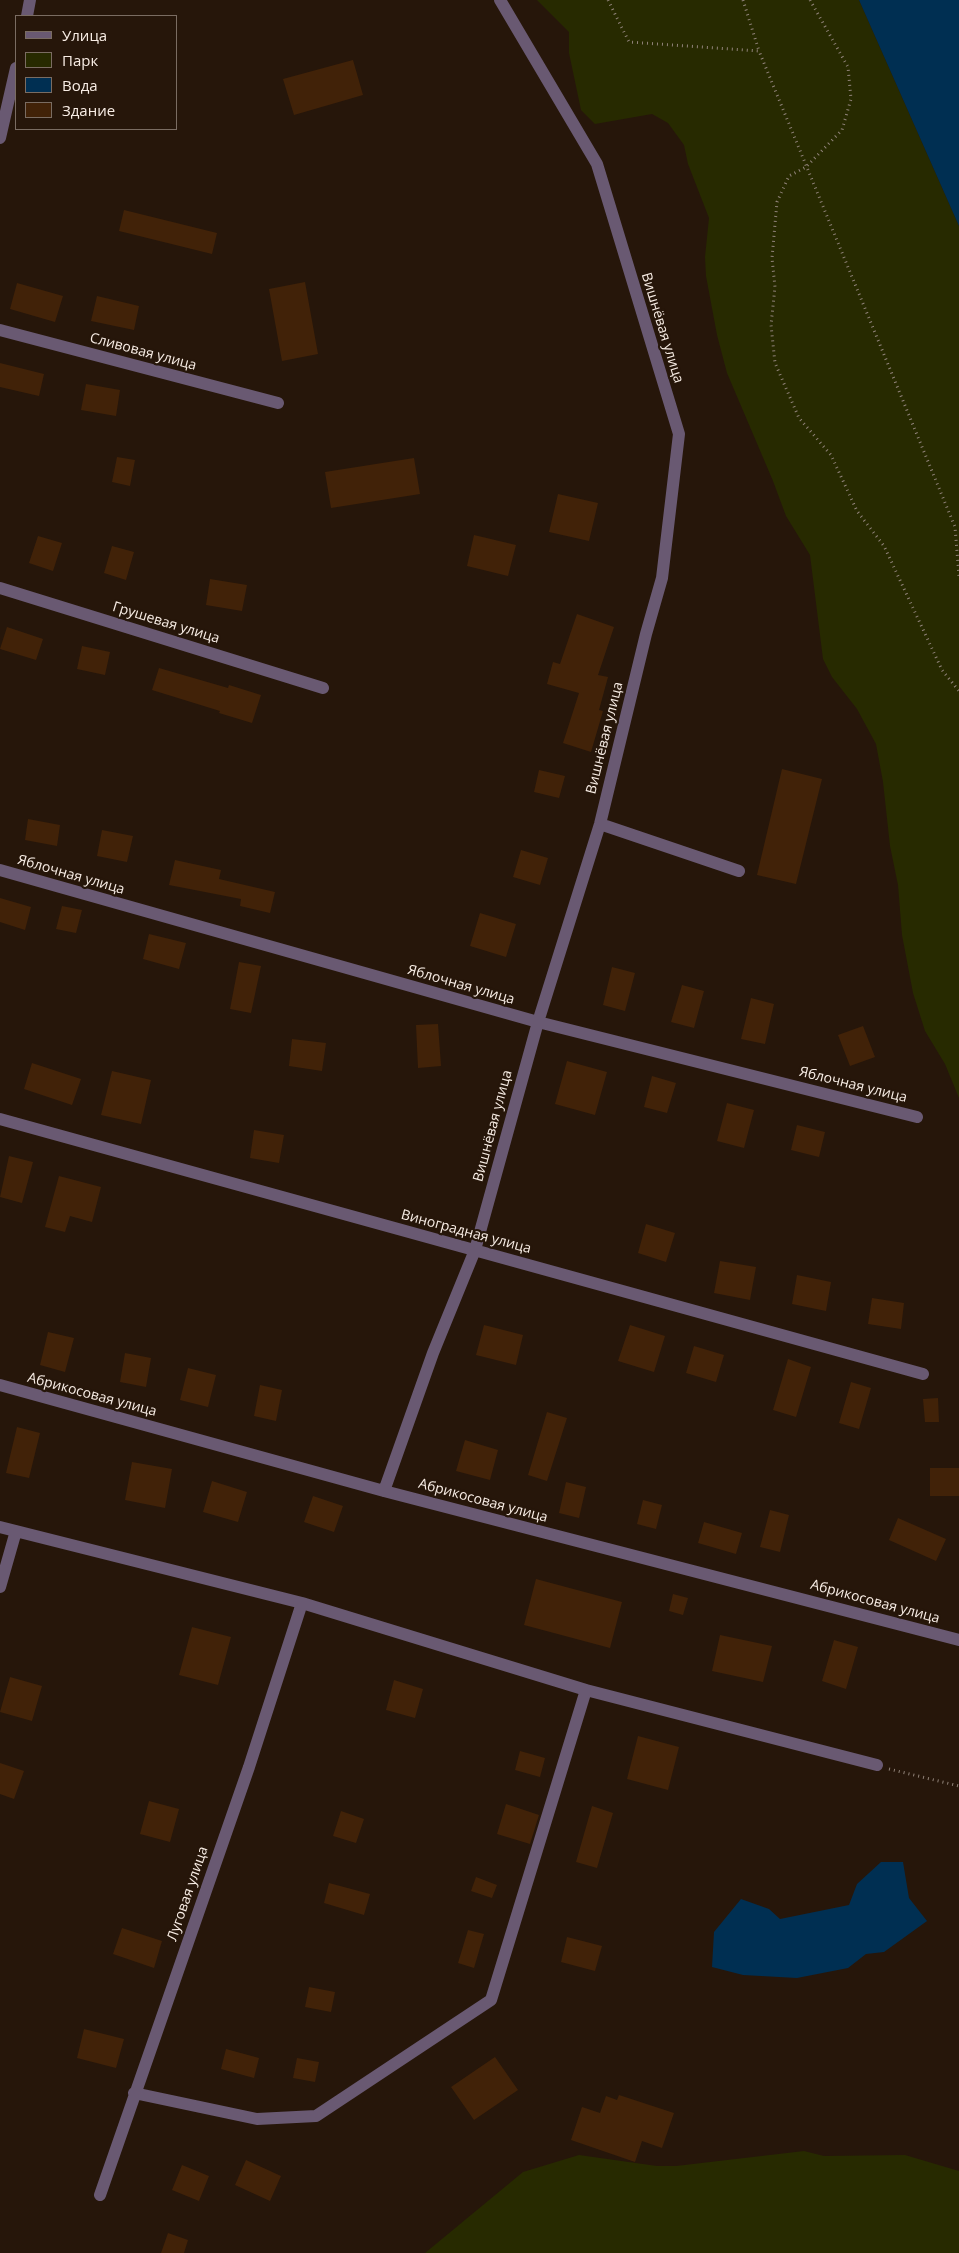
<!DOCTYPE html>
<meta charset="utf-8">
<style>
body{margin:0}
#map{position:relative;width:959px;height:2253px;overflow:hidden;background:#26160a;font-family:"Open Sans",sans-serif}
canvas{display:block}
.legend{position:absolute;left:15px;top:15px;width:162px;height:115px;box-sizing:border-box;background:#26160a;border:1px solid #7a6c62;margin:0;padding:6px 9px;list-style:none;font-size:15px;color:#f8ede5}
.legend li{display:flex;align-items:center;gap:10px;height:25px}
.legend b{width:25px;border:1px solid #7a6c62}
</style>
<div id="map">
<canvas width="959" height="2253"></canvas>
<ul class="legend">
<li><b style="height:6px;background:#695972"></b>Улица</li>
<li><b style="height:14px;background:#272a00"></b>Парк</li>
<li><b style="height:14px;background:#002f52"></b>Вода</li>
<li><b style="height:14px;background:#412208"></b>Здание</li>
</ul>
</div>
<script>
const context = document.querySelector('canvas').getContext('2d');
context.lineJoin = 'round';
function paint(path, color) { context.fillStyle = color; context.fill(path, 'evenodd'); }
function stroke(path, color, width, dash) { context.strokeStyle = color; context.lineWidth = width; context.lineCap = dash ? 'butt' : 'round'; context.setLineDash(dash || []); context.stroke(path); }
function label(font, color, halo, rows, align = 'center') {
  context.font = font + ' "Open Sans",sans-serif'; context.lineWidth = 4.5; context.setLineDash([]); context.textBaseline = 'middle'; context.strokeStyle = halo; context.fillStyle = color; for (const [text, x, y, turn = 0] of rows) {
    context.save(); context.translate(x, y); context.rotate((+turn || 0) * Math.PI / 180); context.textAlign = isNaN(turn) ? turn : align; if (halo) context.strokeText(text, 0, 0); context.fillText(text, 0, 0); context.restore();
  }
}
paint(new Path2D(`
 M537,0H859L959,226V1098L945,1064L925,1031L913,993L902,935L898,885L890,846L883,782L876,744L857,709L832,677L823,659L810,555L786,516L773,481L727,373L717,335L706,276L705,257L709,218L688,164L684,145L668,123L652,114L595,124L581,110L569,53V32Z
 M804,2151L824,2156L905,2155L959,2171V2253H425L523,2172L579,2155L657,2166H676Z`), '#272a00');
paint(new Path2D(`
 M859,0H959V226Z
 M881,1862H903L909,1898L927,1921L884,1952L866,1954L848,1968L797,1978L743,1975L712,1967L714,1932L741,1899L769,1909L780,1919L849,1905L857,1884Z`), '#002f52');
paint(new Path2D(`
 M353,60L363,95L294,115L283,79Z
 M124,210L217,233L212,254L119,231Z
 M305,282L318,354L282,361L269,289Z
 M17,283L63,296L55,322L10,309Z
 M97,296L139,306L134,330L91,321Z
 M0,363L44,374L39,396L0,387Z
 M86,384L120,390L116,416L81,410Z
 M117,457L135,460L130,486L112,482Z
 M414,458L420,494L331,508L325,472Z
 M558,494L598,503L589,541L549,532Z
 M474,535L516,545L508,576L467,566Z
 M38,536L62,543L53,571L29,563Z
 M112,546L134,552L126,580L104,573Z
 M210,579L247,585L242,611L206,605Z
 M577,614L614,627L598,675L608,677L599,710L603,711L591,752L563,743L579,693L547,684L553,662L560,664Z
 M7,627L43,639L36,660L0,649Z
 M82,646L110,652L105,675L77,669Z
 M159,668L228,688L229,685L261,695L252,723L219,713L220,711L152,690Z
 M782,769L822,779L796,884L757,875Z
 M539,770L565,776L559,798L534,792Z
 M28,819L60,825L57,846L25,840Z
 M102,830L133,836L127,862L97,856Z
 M521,850L548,858L540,885L513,877Z
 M175,860L221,870L219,879L275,892L270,913L240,906L241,899L169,885Z
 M0,898L31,907L25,930L0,922Z
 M62,906L82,910L76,933L56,929Z
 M480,913L516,924L506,957L470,946Z
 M149,934L186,943L179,969L143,959Z
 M239,962L261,966L251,1013L230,1009Z
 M612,967L635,973L625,1011L603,1005Z
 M682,985L704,991L694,1028L671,1022Z
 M751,998L774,1004L765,1044L741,1039Z
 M438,1024L441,1066L418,1068L416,1025Z
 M863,1026L875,1057L850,1066L838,1035Z
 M292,1039L326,1043L322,1071L289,1066Z
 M567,1061L607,1072L595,1115L555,1104Z
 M32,1063L81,1079L72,1105L24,1089Z
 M112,1071L151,1080L141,1124L101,1115Z
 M652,1076L676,1083L667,1113L644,1107Z
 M727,1103L754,1110L744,1148L717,1141Z
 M797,1125L825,1132L819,1157L791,1150Z
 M254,1130L284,1135L279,1163L250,1158Z
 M9,1156L33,1162L22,1203L0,1197Z
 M59,1176L101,1187L92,1222L70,1216L65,1232L45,1227Z
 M646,1224L675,1233L666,1262L638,1253Z
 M720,1261L756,1267L750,1300L714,1293Z
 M797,1275L831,1282L826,1311L792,1304Z
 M872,1298L904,1303L901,1329L868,1324Z
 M484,1325L523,1335L516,1365L476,1355Z
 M630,1325L665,1336L654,1372L618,1361Z
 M48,1332L74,1338L65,1372L40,1365Z
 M694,1346L724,1355L716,1382L686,1373Z
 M125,1353L151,1358L146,1387L120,1382Z
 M788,1359L811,1367L796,1417L773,1410Z
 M188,1368L216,1375L208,1407L180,1400Z
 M851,1382L871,1388L859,1429L839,1423Z
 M260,1385L282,1390L276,1421L254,1416Z
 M938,1398L939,1422H925L923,1399Z
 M547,1412L567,1418L547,1481L528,1475Z
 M17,1427L40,1433L29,1478L6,1473Z
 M465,1440L498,1450L490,1480L456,1471Z
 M132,1462L172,1469L165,1508L125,1500Z
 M930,1468H959V1496H930Z
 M212,1481L247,1492L238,1522L203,1512Z
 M566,1482L586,1487L579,1518L559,1513Z
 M313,1496L343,1506L334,1532L304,1522Z
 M643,1500L662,1505L656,1529L637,1524Z
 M770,1510L789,1515L780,1552L760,1547Z
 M898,1518L946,1539L936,1561L889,1540Z
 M704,1522L742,1533L736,1554L698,1543Z
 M536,1579L622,1602L610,1648L524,1625Z
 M673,1594L688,1598L683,1615L669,1611Z
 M192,1627L231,1637L218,1685L179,1675Z
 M720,1635L772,1646L763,1682L712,1671Z
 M834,1640L858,1647L846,1689L822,1681Z
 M10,1677L42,1686L32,1721L0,1712Z
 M394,1680L423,1689L415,1718L386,1710Z
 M638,1736L679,1747L668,1790L627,1779Z
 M520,1751L545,1758L540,1777L515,1770Z
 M0,1763L24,1771L14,1799L0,1794Z
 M149,1801L179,1809L170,1842L140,1834Z
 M506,1804L539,1815L530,1844L497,1834Z
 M592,1806L613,1813L597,1868L576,1862Z
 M341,1811L364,1819L356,1843L333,1836Z
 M476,1877L497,1885L492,1898L471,1891Z
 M329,1883L370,1894L364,1915L324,1903Z
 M122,1928L162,1941L154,1968L113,1954Z
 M468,1930L484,1934L474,1968L458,1963Z
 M567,1937L602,1946L595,1971L561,1962Z
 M309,1987L335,1992L331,2012L305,2007Z
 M84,2029L124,2039L116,2068L77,2058Z
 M226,2049L259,2058L254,2078L221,2069Z
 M495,2057L518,2090L474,2120L451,2087Z
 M297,2058L319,2062L315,2082L293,2078Z
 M619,2095L674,2113L662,2148L642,2141L635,2162L571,2140L582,2107L600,2113L606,2096L617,2100Z
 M246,2160L281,2176L270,2201L235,2185Z
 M182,2165L209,2176L199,2201L172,2190Z
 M168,2233L188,2240L184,2253H161Z`), '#412208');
stroke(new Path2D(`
 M608,0L629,42L759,51L955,527L959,576
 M743,0L759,51
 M810,0L848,67L851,99L842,130L806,167L789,176L777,202L772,258L775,287L771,325L775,363L799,418L831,455L857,511L884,546L942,670L959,691
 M889,1769L959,1786`), '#918379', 3, [1, 4]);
stroke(new Path2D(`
 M27,16L30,0
 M0,138L16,68
 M0,330L278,403
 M0,588L323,688
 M600,824L739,871
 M0,870L538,1022L917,1117
 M0,1119L923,1374
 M0,1385L384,1491L959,1640
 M384,1491L433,1353L475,1250L538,1022L600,824L646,634L662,578L679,434L597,164L500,0
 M0,1527L302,1603L586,1690L877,1765
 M0,1587L16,1531
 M134,2093L257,2119L316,2116L491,2000L586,1690
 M100,2195L249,1767L302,1603`), '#695972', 12);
label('14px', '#f8ede5', '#26160a', [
 ["Вишнёвая улица",662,328,73],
 ["Сливовая улица",143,352,15],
 ["Грушевая улица",166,623,17],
 ["Вишнёвая улица",605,738,-76],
 ["Яблочная улица",71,875,16],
 ["Яблочная улица",461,985,16],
 ["Яблочная улица",853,1085,14],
 ["Вишнёвая улица",493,1126,-75],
 ["Виноградная улица",466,1232,15],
 ["Абрикосовая улица",92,1395,15],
 ["Абрикосовая улица",483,1501,15],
 ["Абрикосовая улица",875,1602,15],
 ["Луговая улица",188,1894,-71]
]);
</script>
